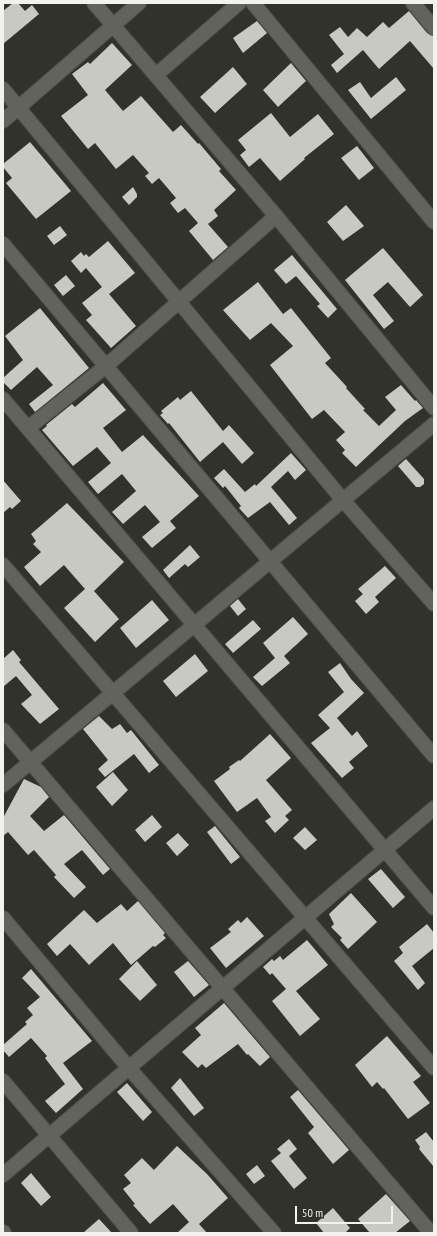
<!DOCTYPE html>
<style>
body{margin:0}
#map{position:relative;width:437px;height:1236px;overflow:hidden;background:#31322c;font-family:"PT Sans Narrow",sans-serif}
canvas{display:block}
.frame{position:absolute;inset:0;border:4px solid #f2f3ef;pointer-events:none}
.scale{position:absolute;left:295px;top:1206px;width:98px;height:18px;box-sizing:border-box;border:2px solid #f2f3ef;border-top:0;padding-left:5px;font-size:12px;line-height:14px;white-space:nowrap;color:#f2f3ef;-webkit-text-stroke:3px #31322c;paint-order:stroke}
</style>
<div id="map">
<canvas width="437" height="1236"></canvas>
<div class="frame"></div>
<div class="scale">50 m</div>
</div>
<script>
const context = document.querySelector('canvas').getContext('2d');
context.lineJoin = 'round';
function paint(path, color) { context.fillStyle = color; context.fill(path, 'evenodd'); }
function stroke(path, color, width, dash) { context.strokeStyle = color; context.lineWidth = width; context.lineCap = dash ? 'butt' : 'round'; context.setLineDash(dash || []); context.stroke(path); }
paint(new Path2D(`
 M13,3H18L25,11L32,5L39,14L3,44V11Z
 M409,11L427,33L434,36V69L410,41L379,69L363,50L337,73L331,65L344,54L329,35L340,27L348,37L357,28L367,37L383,22L389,28Z
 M257,21L267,33L243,53L233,38Z
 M112,43L132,65L105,90L123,111L141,96L173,132L181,125L198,144L199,143L221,169L219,171L236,190L214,210L218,216L208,224L228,247L213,260L189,231L198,223L185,208L178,213L170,203L176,198L159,178L152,184L145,176L149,173L133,155L116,169L95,143L88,149L61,116L88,95L72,74L88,62L90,64Z
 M291,63L306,81L278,107L263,90Z
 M233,67L247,84L215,113L200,97Z
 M396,77L406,90L371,119L348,90L360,82L371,98Z
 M271,113L290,137L318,114L334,134L304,158L305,159L280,181L260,158L249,167L240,155L246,150L238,140Z
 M30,142L71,191L36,219L6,183L12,178L3,167V164Z
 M357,146L374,168L359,180L341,158Z
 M133,187L137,194V197L129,205L122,197Z
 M346,205L364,226L343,241L327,222Z
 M60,226L67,235L54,245L47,236Z
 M108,241L135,273L109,294L136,326L111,348L86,320L92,315L82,303L102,287L86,268L81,273L71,261L81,252L84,256L86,254L89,257Z
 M383,248L423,295L410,307L388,282L373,295L394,321L384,329L345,280Z
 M292,255L337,309L328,318L317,306L320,304L296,276L286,284L274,270Z
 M66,275L75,286L63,296L54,285Z
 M258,282L283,314L291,308L331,358L325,363L347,387L346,388L365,409L363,410L379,426L396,410L385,397L401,385L415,401L416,400L423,408L405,421L356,467L342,453L345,450L336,440L345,432L324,410L312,419L270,365L293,346L271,323L250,340L223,310Z
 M40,308L89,368L35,412L29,404L53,385L37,367L11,390L3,382V378L23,360L5,336Z
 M103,383L126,410L103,428L122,452L143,435L199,496L170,521L176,528L152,548L142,537L160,522L145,505L123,524L112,512L136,491L122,474L98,494L88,482L111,463L97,447L73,466L42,430L47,426L46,425L72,404L75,407Z
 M191,391L223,431L229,425L254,453L242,464L223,442L200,462L169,423L168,424L160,415L163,413L161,411L178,397L180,400Z
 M291,453L306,470L295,480L288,471L271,487L297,518L289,525L270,502L248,518L239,508L241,506L225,486L223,488L214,478L224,469L245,492L255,484L256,486Z
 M406,459L424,479V484L420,487H416L398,466Z
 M3,480L21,501L12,509L10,507L3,513Z
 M67,503L124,562L94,591L119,619L95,642L64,608L85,589L64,565L40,586L24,567L41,552L33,544L36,541L31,534Z
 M190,545L200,557L188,567L185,564L169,578L163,570Z
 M385,566L396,578L375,597L379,602L366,614L355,601L363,594L358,589Z
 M238,599L246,609L238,616L230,606Z
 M152,600L169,620L136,648L120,628Z
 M293,617L308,634L284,656L290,663L262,686L253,677L275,658L263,643Z
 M253,620L261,629L233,653L225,644Z
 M13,650L21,660L19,662L59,709L40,724L21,704L32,695L16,676L3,687V659Z
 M195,654L208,671L176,697L163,681Z
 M340,663L351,679L364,693L337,718L352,736L357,731L368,746L349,762L354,768L342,778L311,743L330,728L318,715L344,692L328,672Z
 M99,716L112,729L120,724L127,733L131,730L159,765L149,773L134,754L105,777L98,769L108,760L83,729Z
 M270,734L291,758L266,780L292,810L285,816L289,820L275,833L265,821L271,817L257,798L237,812L214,781L230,769L229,767L239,760L240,761Z
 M113,772L128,790L112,806L96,787Z
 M24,779L41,787L49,797L30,816L44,831L64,815L110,869L103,875L82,850L64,864L86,887L74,898L54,877L56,875L34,850L28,855L8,832L3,836V818Z
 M152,815L162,827L145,842L135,830Z
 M215,826L240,857L231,864L207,832Z
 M305,827L317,840L305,850L293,838Z
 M178,833L189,845L177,856L166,843Z
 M381,869L405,897L393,908L368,879Z
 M351,893L377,922L348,949L340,940L342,938L331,927L334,924L329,914Z
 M138,901L165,933L163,935L166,938L155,947L153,946L131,965L113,943L89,965L70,944L57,956L47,944L84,910L97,923L121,904L127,911Z
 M247,917L264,936L226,968L210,948L231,932L228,929L238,920L241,923Z
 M427,924L434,933V948L412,966L425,983L418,990L394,961L403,953L399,947Z
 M307,940L328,965L296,991L320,1019L300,1036L272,1001L286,989L272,973L270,975L263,967L272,959L274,961L280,956L283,960Z
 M137,961L157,985L140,1001L119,979Z
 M188,961L209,985L194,997L174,972Z
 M31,969L92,1041L63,1063L83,1089L56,1113L45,1101L65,1084L45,1058L47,1056L31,1038L9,1057L3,1050V1045L27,1024L25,1022L33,1015L27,1008L40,997L22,978Z
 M224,1003L270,1057L260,1066L248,1054L247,1055L238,1044L206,1068L202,1064L198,1068L182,1052L201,1035L195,1028Z
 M387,1036L421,1076L413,1082L430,1103L408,1119L384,1088L383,1089L377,1082L372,1087L355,1065Z
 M180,1078L204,1108L194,1116L171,1088Z
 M127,1083L152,1112L143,1121L117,1092Z
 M298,1090L349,1150L333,1164L308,1133L314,1127L290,1097Z
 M426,1132L434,1142V1167L419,1149L420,1147L415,1140Z
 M289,1139L297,1149L289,1156L307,1178L294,1189L271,1161L281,1153L277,1149Z
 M177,1146L207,1174L228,1198L199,1224L207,1233H177L189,1222L173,1204L150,1224L133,1205L135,1204L123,1189L131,1183L124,1175L142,1158L154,1170Z
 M257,1165L265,1176L254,1184L246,1174Z
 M31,1173L51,1197L41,1206L21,1183Z
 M386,1194L410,1221L395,1233H370L358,1219Z
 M333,1208L350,1228L345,1233H324L316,1223Z
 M99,1219L112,1233H83Z`), '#c8c9c2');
const street = new Path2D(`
 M94,3L276,216L434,408
 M253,3L434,222
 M413,3L434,28
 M156,75L239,3
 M3,89L342,499L434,604
 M3,121L139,3
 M3,244L434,756
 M3,399L434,908
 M28,428L106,366L276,216
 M3,565L434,1068
 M3,730L431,1233
 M3,785L434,424
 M3,918L128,1067L274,1233
 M3,1081L131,1233
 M3,1175L434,808
 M3,1232L4,1233`);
stroke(street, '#4d4e49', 16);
stroke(street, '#63635d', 14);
</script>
